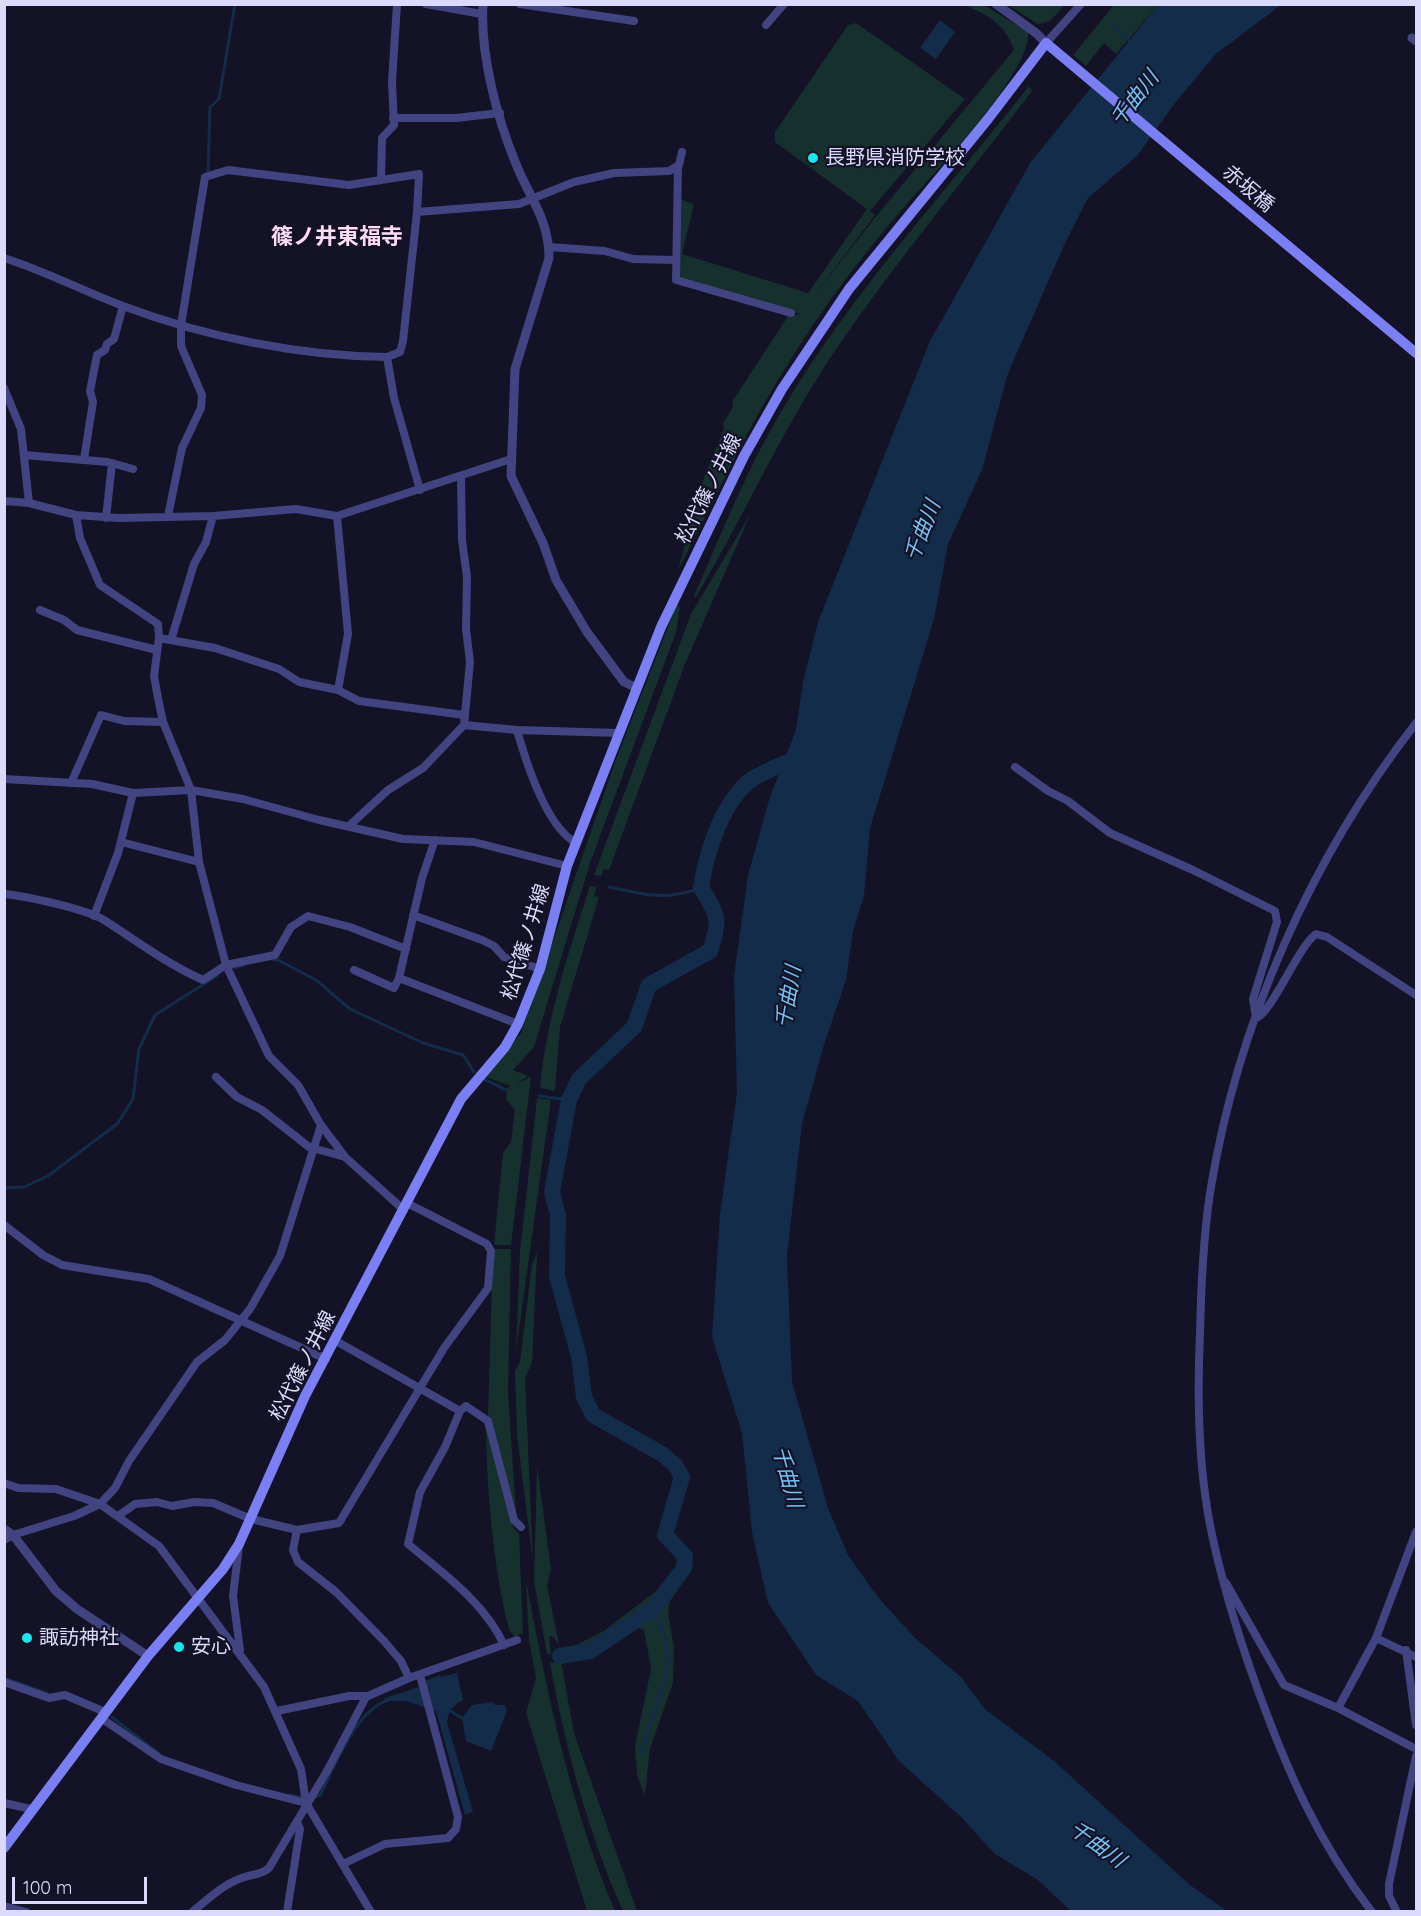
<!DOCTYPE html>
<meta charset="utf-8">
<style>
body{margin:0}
#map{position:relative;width:1421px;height:1916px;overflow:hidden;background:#141226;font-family:Quicksand,sans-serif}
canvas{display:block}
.frame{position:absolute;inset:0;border:6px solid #dcdafc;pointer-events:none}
.scale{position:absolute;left:12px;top:1877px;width:135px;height:27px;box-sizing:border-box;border:3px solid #dcdafc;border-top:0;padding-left:8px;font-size:18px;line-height:21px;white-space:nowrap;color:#dcdafc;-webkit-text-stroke:4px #141226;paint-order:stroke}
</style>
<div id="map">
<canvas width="1421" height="1916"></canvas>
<div class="frame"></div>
<div class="scale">100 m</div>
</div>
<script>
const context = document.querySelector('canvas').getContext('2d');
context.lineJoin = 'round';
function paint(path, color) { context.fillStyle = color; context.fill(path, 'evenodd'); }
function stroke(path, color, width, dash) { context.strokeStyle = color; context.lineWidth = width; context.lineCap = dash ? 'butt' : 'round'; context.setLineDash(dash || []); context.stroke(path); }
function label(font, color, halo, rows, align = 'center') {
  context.font = font + ' Quicksand,"Noto Sans JP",sans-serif'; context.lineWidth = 4.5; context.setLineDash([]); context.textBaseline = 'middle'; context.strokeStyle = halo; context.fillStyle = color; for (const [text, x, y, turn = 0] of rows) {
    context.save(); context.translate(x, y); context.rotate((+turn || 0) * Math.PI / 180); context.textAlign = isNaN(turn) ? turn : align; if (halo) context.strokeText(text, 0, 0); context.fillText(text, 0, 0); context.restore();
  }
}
paint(new Path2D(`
 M964,5H984L1028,32C1032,70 940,167 913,197C856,261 806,330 764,404C733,458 707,515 678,570L701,485L724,429L723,423L733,407L732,402L788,316L801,314L678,277L679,199L694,204L682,254L808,293L867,209L775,142V132L848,25L856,23L965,99L870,211L875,215L814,296L873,220L1014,50C1005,24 988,15 964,5Z
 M1041,5H1065L1050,21L1038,24L1008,5Z
 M1114,5H1158L1116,54L1104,43L1086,66L1073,55Z
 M1029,86L1032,91C964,181 890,268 827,363C778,438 742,520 696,597L694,596C723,529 750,462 788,400C856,288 948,189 1029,86Z
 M751,513L685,664L609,870L604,869L601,876L594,875L691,614Z
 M677,604L680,607L676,632L590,863L534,1047L513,1070L528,1076L516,1084L531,1077L511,1245H494L503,1153L511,1142L515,1110L506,1099L507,1088L511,1086L486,1077L521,1033L615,762Z
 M590,886L597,887L594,896L599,897L560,1027L555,1091L540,1088C546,1019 569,951 590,886Z
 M537,1098L551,1100L516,1351L520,1251Z
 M493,1249H511L508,1392L516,1514L488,1415Z
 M537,1253L532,1363L525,1378L533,1561L517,1435L515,1371L520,1362L532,1264Z
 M486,1427L513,1527L519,1534L523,1633L515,1637L509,1630C493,1565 487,1494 486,1427Z
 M537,1466L551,1569L547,1586L559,1644L552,1636L549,1637L551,1654H547L534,1581Z
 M526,1580C547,1693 570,1805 615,1911H587L526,1713L536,1678L529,1640Z
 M678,1590L670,1601L668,1614L674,1647L673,1683L650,1748L645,1796L637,1775L635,1746L651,1669L644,1630C627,1621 609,1647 594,1653C584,1657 571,1658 561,1660L560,1653L604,1631L656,1591Z
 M561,1661L574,1733L637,1911H623C588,1833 565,1747 550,1663Z`), '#15302d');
paint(new Path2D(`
 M1158,5H1281L1216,54L1175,103L1137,156L1088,198L1066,241L1008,373L982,470L948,544L934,619L870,828L864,896L853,931L846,980L823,1048L802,1124L787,1256L792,1382L828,1508L848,1555L877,1596L915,1638L961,1677L985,1709L1053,1760L1190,1885L1227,1911H1071L1038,1880L995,1854L961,1817L899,1761L858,1701L816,1675L768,1603L752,1532L742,1433L712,1337L720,1214L737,1092L734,976L748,875L770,797L796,730L803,682L818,622L930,341L1030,163Z
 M940,20L955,32L936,59L920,48Z
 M457,1673L463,1700C452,1706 449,1710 447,1722L473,1812L465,1815L436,1711L406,1701H384L385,1698L419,1687L425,1681L440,1675L441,1677Z
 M492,1702L495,1705H505L507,1711L491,1751L466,1741L462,1718L472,1705Z`), '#132c49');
stroke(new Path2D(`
 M1112,24L1130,41
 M208,173L210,107L219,99L235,4
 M609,887C648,895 662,901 701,888
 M271,959L278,960L316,980L350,1009L423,1043L463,1055L474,1072
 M234,968L244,965
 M484,1079L506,1090
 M539,1096L569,1100
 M4,1188L24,1187L48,1176L117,1124L133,1099L139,1049L155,1015L218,975
 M4,1678L47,1693
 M449,1710L462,1718
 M112,1717L158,1753
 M642,1754C647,1727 670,1676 668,1654C667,1639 658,1622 653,1609
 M289,1795L300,1797
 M313,1798L320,1795C336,1765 354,1712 388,1700`), '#132c49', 3);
stroke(new Path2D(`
 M560,1656L590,1651L653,1609L684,1568L685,1556L665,1535L682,1477L675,1465L662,1454L593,1415L584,1397L579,1357L557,1276L558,1215L552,1192L569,1100L579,1079L634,1027L649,985L710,951C721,920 718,914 701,888C706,854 720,808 747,783C758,773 787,763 801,756`), '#132c49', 16);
stroke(new Path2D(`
 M397,4L392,82L394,125L382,138L381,180L419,174L417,212
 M426,4L482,14
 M520,4L634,21
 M766,25L784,4
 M1046,43L1081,4
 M393,118H456L500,113
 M678,166L676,280L791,313
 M549,247L605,251L633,259L676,260
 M4,258C45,271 83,291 123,306C205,337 300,356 387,357L400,352L403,341L417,212L519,204L574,182L614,173L669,171L679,165L682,152
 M387,357L394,398L420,490
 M4,388L21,429L29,503
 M24,455L108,462L133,469
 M84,459L93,402L90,391L97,355L105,350L107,344L114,339L123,306
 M4,501L29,503L76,515L119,518L213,516L296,509L337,516L511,459
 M76,515L80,538L100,585L158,624L159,638L154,676L158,698L163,722L191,790L199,862L226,965L269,1056L298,1085L321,1125L345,1157L404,1210
 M168,516L182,448L201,408L202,395L181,346V325L205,177L228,170L349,185L381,180
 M337,516L348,634L338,690
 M106,518L112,463
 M40,610L64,620L77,630L157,650
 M159,638L215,648L279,669L299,682L338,690L359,701L464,715
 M171,640L194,564L206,542L213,516
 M464,725L517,730L619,733
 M517,730C526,762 546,826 576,843
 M1015,767L1048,791L1068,801L1110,833L1195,871L1275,911L1277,922L1253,999L1256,1018C1270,1016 1299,945 1316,934L1327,937L1416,995
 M4,779L92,784L133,793L191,790L243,799L319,820L403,839L474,842L567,866
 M71,783L101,715L124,721L163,722
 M350,825L388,790L423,768L464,725L470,662L466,629L467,577L462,540L461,477
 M435,840L422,878L399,978L518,1024
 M121,842L199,862
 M4,894C26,896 86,909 104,920C137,941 167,964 203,980L226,965L275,955L291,927L308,916L350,927L406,949
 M413,915L482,940L494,946L504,957L540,969
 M94,916L118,853L133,793
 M354,970L394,988L399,978
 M216,1077L237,1097L262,1110L309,1147L345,1157
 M4,1225L43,1255L62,1265L149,1279L326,1359
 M336,1341L460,1411L466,1406L488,1421L514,1520L521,1527
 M460,1411L445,1447L420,1492L408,1544C443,1573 485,1603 504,1645
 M4,1483L18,1488L56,1489L100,1504L159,1546L264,1687L301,1769L306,1803L371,1912
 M118,1516L135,1504L157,1502L172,1506L194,1502L213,1503L251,1519L297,1530L339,1523L444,1348L488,1288L491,1251L487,1244L407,1203
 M297,1530L293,1550L298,1562L336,1592L384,1641L401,1661L409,1678
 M4,1540L13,1535L74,1516L100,1504L115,1488L129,1461L197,1362L225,1340L250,1309L280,1256L321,1125
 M239,1546L233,1596L240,1650
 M1226,1583L1284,1685L1338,1708L1416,1749
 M1376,1638L1416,1657
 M1406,1650L1416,1725
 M4,1682L49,1698L65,1695L105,1712
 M1338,1708L1376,1638L1416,1532
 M277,1711L349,1696H368L409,1678L517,1640
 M101,1718L161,1759L236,1785L306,1803
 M4,1803L31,1809
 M343,1864L385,1844L448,1838L456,1829L458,1817L420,1675
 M4,1906L26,1912
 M192,1912C207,1900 221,1886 239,1879C250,1874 260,1876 269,1868L327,1771L366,1697
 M287,1912L300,1829L297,1822
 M1372,1912C1317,1841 1286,1768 1256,1685C1237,1632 1221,1580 1210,1525C1198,1462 1197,1397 1200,1334C1201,1287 1203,1240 1210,1193C1237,1024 1311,858 1416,723
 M1397,1912L1389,1896V1884L1416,1756`), '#414481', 8);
stroke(new Path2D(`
 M483,4C480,55 497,118 516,164C530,199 549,219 549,258L515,369L511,476L543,543L556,580L587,632L624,682L637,688
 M996,4L1036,33L1046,43
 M1412,38L1416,41
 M4,1529L13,1535L56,1591L77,1609L148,1656`), '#414481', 9);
stroke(new Path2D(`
 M4,1848L148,1656L223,1569L239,1544L305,1396L461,1099L505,1047L518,1024L540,969L567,866L661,627L744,456L782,389L849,289L988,119L1046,43L1416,353`), '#7a80f3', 10);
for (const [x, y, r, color] of [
 [813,158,6,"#18e6ea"],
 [27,1638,6,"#18e6ea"],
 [179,1647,6,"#18e6ea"]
]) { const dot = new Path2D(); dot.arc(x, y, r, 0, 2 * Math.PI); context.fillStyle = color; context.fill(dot); stroke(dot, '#141226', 2); }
label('20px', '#dcdafc', '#141226', [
 ["長野県消防学校",825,158],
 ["諏訪神社",39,1638],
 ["安心",191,1647]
], 'left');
label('20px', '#dcdafc', '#141226', [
 ["赤坂橋",1248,189,40],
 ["松代篠ノ井線",709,489,-63],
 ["松代篠ノ井線",526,942,-73],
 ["松代篠ノ井線",303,1366,-63]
]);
label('italic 21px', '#72c1f2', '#141226', [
 ["千曲川",1135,99,-52],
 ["千曲川",923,531,-69],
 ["千曲川",789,997,-80],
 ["千曲川",787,1477,75],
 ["千曲川",1097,1845,36]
]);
label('bold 22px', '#fcdcf3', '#141226', [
 ["篠ノ井東福寺",337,237]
]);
</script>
